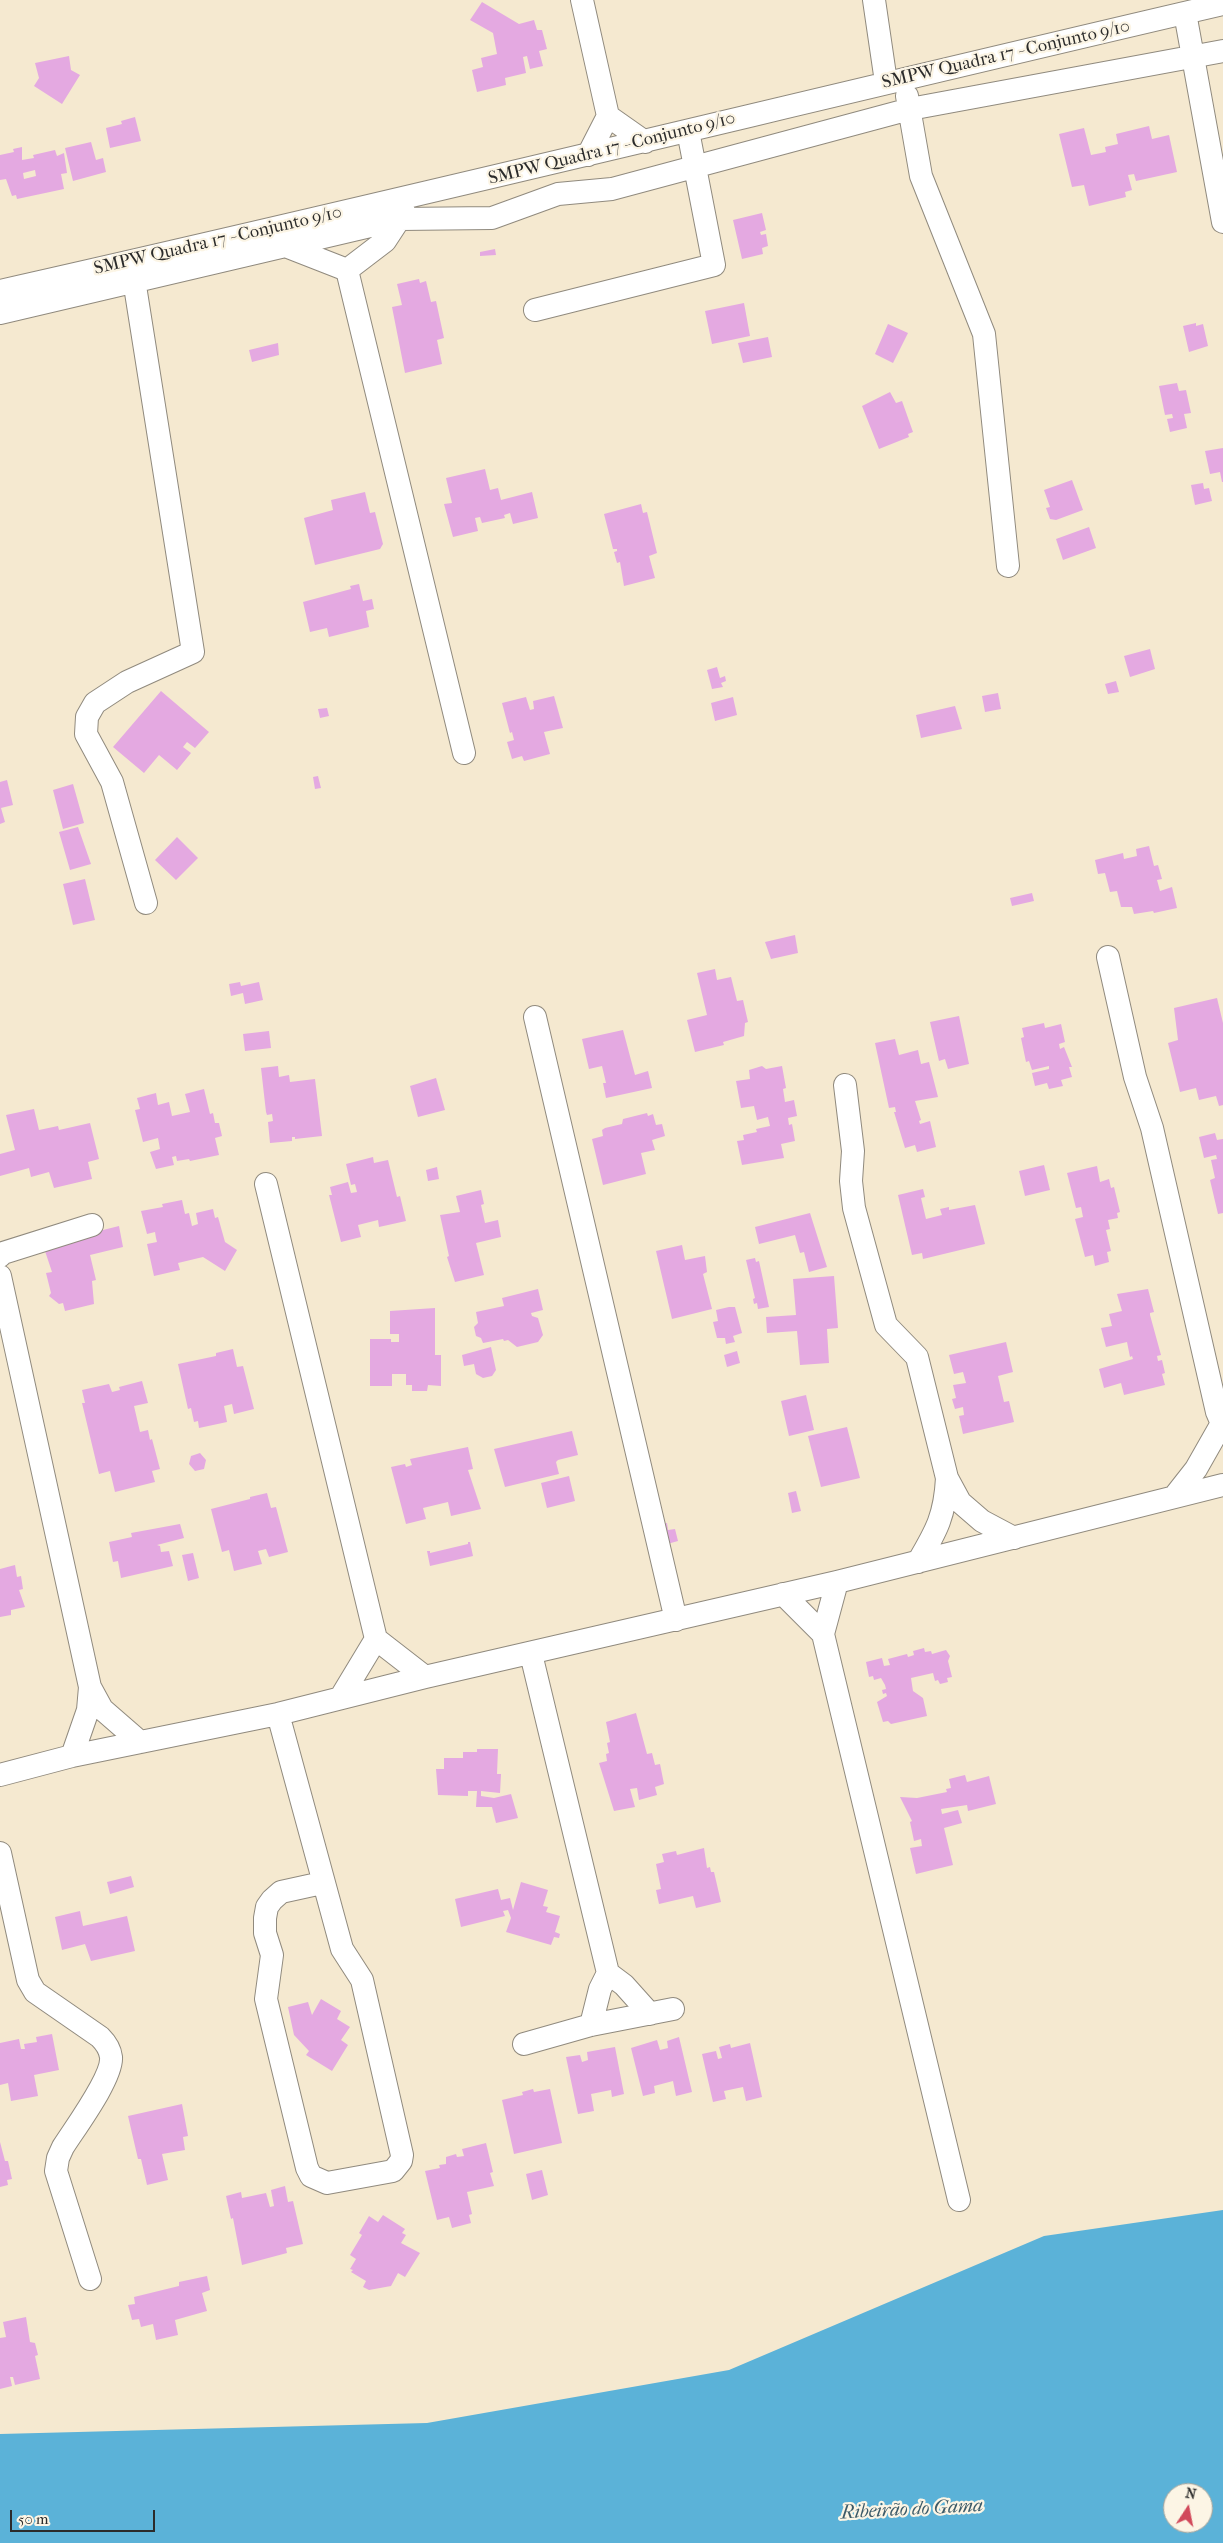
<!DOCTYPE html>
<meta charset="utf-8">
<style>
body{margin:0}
#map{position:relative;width:1223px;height:2543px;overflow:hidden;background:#f5e9d0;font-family:"IM FELL French Canon",serif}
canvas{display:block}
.north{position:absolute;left:1163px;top:2483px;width:50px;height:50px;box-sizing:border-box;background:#fcf5e5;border:1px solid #a8a49b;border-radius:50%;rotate:11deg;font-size:14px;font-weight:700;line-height:20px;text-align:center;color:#2b2b2b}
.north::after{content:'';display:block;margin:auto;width:18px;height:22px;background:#d1495b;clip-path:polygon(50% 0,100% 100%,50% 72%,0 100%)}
.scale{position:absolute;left:10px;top:2510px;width:145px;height:22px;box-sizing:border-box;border:2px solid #2b2b2b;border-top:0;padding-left:6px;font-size:15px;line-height:18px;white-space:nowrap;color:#2b2b2b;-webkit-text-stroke:4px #fcf5e5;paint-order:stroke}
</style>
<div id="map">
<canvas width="1223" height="2543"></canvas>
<div class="north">N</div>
<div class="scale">50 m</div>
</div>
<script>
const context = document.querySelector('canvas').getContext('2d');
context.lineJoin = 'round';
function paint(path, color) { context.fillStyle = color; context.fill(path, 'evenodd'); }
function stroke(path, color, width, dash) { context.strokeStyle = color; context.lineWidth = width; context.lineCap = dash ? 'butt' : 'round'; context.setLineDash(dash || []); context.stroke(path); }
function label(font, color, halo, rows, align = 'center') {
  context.font = font + ' "IM FELL French Canon",serif'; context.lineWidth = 4.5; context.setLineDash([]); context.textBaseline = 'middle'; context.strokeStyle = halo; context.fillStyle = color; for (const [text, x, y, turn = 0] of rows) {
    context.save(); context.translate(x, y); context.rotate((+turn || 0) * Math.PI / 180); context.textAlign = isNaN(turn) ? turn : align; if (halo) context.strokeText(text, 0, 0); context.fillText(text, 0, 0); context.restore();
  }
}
paint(new Path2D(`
 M1223,2210V2543H0V2434L427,2423L729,2370L1044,2236ZM1173,2493H1203V2523H1173Z`), '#5bb2d8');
paint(new Path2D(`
 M482,2L519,24L534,20L537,30H542L547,49L539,51L543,66L530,69L527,56L523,57L526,73L505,78L506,85L477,92L472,70L483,67L481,58L497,54L493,33L470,20Z
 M69,56L71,70L80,75L62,104L34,86L39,78L35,63Z
 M135,117L141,141L110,148L106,128L122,124L121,121Z
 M1149,126L1152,139L1169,135L1177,172L1136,181L1134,174L1128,175L1132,190L1125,192L1126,197L1089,206L1084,185L1072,187L1059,134L1084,128L1091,155L1106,152L1105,147L1118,144L1116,134Z
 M91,142L96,160L103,158L106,172L73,181L65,148Z
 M22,147V160L34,158L33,155L55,150L57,156L64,153L67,173L61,174L64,189L17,199L16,195L12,196L6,179L0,180V155L14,152L13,149ZM35,170L36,176L24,179L23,173Z
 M762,213L766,230L760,232L761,235L766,234L768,246L762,248L763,254L742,259L733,220Z
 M495,249L496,255L480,256V252Z
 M419,279L420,283L426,281L431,302L436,301L444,338L437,340L442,364L405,373L392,307L402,305L397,284Z
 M744,303L750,336L712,344L705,311Z
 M1196,323V326L1203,324L1208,346L1189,352L1183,326Z
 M888,324L908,333L893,363L875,354Z
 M768,337L772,357L743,363L738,343Z
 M278,343L279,355L252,362L249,350Z
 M1177,383L1179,391L1186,390L1191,413L1184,414L1187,428L1170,432L1167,419L1173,418L1172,414L1165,415L1159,386Z
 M890,392L896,403L902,401L913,432L908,434L909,437L879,449L862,406Z
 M1223,448V482H1222L1220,472L1210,474L1205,451Z
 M485,469L490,490L498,488L501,500L532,492L538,518L513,524L510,513L504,515L505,518L482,523L480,517L475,518L478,531L453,537L444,504L452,503L446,478Z
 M1072,480L1083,510L1056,520L1050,519L1046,508L1050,507L1044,490Z
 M1203,483L1204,489L1209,488L1212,501L1195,505L1191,485Z
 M365,492L370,513L375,512L383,544L380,549L315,565L304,518L333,510L331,500Z
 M641,504L643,513L647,512L657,553L649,556L655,578L624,586L620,562L617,563L614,552L617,551V549H613L604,514Z
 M1089,527L1096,548L1063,560L1056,539Z
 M359,584L363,601L372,599L374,609L366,611L369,627L329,637L327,628L310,632L303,602L351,589L350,586Z
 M1150,649L1155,669L1130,677L1124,656Z
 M717,667L720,678L725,676L726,681L721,683L723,687L712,689L707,670Z
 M1116,681L1119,692L1108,694L1105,684Z
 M161,691L209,732L195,748L187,742L183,747L191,753L177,770L159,755L144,773L113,747Z
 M998,693L1001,709L985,712L982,696Z
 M554,696L563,728L544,732L550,754L524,761L522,756L512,759L507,742L514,740L512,732L510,733L502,703L526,697L530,710L534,709L533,701Z
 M733,697L737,715L715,721L711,703Z
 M955,706L962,729L921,738L916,715Z
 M327,708L329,716L320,718L318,709Z
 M318,776L321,788L315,789L313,777Z
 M7,780L13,805L1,808L5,822L0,824V782Z
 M73,784L84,823L63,829L53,790Z
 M78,827L91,864L70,870L59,832Z
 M177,837L198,858L176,880L155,860Z
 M1149,846L1154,866L1158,865L1162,879L1157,880L1160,891L1172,887L1177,908L1154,913L1153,911L1134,914L1132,907H1121L1117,891L1110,892L1105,873L1098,874L1095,860L1123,853L1124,859L1137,856L1136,849Z
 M85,879L95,920L73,925L63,884Z
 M1032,893L1034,901L1012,906L1010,898Z
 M795,935L798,953L771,959L765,942Z
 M715,969L717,980L731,977L737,1001L743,1000L748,1022L745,1023L744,1036L723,1042L724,1045L695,1052L687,1020L707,1015L697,973Z
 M240,982L241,986L259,982L263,1000L245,1004L243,993L231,996L229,984Z
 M1217,998L1223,1023V1105L1219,1106L1216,1096L1199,1100L1196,1088L1180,1092L1168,1043L1178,1040L1174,1008Z
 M959,1016L969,1064L948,1069L945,1059L939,1061L930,1022Z
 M1044,1023L1045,1028L1061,1024L1065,1042L1059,1044L1060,1049L1064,1047L1072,1067H1069L1072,1077L1061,1080L1063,1086L1049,1089L1047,1083L1035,1086L1032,1073L1049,1069V1066L1032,1070L1029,1061L1026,1062L1021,1038L1024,1037L1022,1028Z
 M623,1030L635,1075L648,1071L652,1088L606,1098L603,1083H606L602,1066L589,1069L582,1039Z
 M269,1031L271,1048L245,1051L243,1034Z
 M895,1039L899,1055L918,1050L921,1064L929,1062L938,1097L915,1101L921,1120L919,1121L920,1124L930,1121L936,1147L917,1152L915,1145L905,1148L894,1112H896L895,1107L889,1108L875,1043Z
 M278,1066L279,1077L289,1075L290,1082L315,1079L322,1136L295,1139V1137H292V1141L270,1143L268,1122L273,1121L272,1114L267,1115L266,1112L261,1068Z
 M762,1066L766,1069L782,1066L786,1088L783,1089L785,1102L794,1100L797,1116L788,1118L789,1125L792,1124L795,1141L781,1144L784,1158L742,1165L737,1141L744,1140L743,1135L757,1132L756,1129L770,1126L768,1117L757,1120L754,1106L741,1108L736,1081L750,1079L749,1070Z
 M436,1078L445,1110L418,1117L410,1086Z
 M204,1089L210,1114L213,1113L215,1123H219L222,1136L215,1138L219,1155L190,1161L189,1159L177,1161L176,1156L172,1157L174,1165L156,1169L150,1152L160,1149L158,1138L143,1142L135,1110L140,1109L137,1098L156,1093L158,1105L169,1102L172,1116L190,1112L185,1094Z
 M34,1109L39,1130L58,1126L59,1130L90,1123L99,1159L88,1162L92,1179L54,1188L49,1172L31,1177L29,1168L0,1176V1154L15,1150L6,1115Z
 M647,1113L648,1116L653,1114L656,1125L662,1124L665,1136L652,1140L655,1150L641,1153L646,1174L603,1185L592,1139L603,1136L602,1130L605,1128L622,1124L623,1119Z
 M1215,1133L1217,1140L1223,1139V1213L1218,1214L1210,1180L1215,1178L1211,1160L1217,1159L1216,1155L1204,1158L1199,1137Z
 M373,1157L374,1163L388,1160L397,1197L400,1196L406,1221L379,1227L378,1220L358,1225L361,1237L341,1242L329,1195H332L330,1187L348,1182L351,1193L357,1192L355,1184L351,1185L346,1164Z
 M1044,1165L1050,1190L1025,1196L1019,1171Z
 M1097,1166L1100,1182L1109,1179L1111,1188L1114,1187L1120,1212L1117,1213L1118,1218L1108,1220L1110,1229L1106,1230L1111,1251L1107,1252L1109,1262L1095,1266L1093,1255L1085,1257L1075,1219L1083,1217L1081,1207L1076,1208L1067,1173Z
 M437,1167L439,1179L428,1181L426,1170Z
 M923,1189L925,1197L921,1198L926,1219L942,1215L940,1209L949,1207V1210L975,1205L985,1244L923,1259L922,1253L912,1255L898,1195Z
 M481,1190L484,1204L481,1205L485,1223L498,1220L501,1237L476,1243L484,1275L455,1282L447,1257L449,1256L440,1215L460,1212L456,1196Z
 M182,1200L185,1214L189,1213L192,1226L198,1224L196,1213L213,1209L215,1218L218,1217L225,1242L237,1250L225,1271L203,1257L178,1263L180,1270L154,1276L147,1244L157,1242L156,1238L155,1232L147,1234L141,1211L163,1207L162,1204Z
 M810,1213L827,1267L809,1272L804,1252L800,1253L795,1235L759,1244L755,1227Z
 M119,1226L123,1247L90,1255L96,1280L92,1281L94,1304L65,1311L63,1303L59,1304L49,1296L51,1293L46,1273L52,1272L44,1248L67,1239Z
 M682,1245L685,1260L705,1256L707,1272L703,1274L712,1309L672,1319L656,1251Z
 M755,1258L756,1262L759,1261L769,1307L758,1309L757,1303L754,1304L753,1299L755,1298L746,1260Z
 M834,1276L838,1328L827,1329L829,1363L800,1365L797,1331L767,1333L766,1317L796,1315L793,1279Z
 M538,1289L543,1310L531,1313L532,1316L538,1318L543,1335L538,1342L517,1347L508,1340L504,1341L503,1339L483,1343L481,1338L476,1336L474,1327L478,1323L476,1312L504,1306L502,1298Z
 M1148,1289L1154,1312L1150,1313V1315L1161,1355L1157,1356L1158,1361L1162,1360L1165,1373L1162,1374L1165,1385L1124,1395L1121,1383L1104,1388L1099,1369L1133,1359L1132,1356L1130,1357L1127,1342L1106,1347L1101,1328L1112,1326L1109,1314L1122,1311L1117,1294Z
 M729,1307H735L742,1333L733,1336L735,1342L726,1344L725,1338H717L713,1322L718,1321L716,1310Z
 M435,1308V1355H441V1386L428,1385L427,1391H412V1385H406V1374H392V1386H370V1339H391V1342H399V1334H390V1311Z
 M1006,1342L1013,1372L998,1376L1004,1402L1009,1401L1014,1422L963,1434L959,1416L964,1415L963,1407L955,1409L952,1399L956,1398L953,1385L966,1383L963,1372L954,1374L949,1355Z
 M491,1347L496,1370L492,1376L483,1378L476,1374L474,1364L464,1366L462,1355Z
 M233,1349L237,1367L243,1366L254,1409L234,1414L232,1404L224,1406L227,1422L199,1428L198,1421L194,1422L191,1408L188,1409L178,1364L216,1356V1353Z
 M737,1351L740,1363L727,1367L724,1355Z
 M142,1381L148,1403L134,1406L140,1432L148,1430L150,1440L152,1439L160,1469L152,1471L155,1482L115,1492L110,1471L99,1474L82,1403H85L82,1390L109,1384L112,1392L120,1390L119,1387Z
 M806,1395L814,1430L789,1436L781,1401Z
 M847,1427L860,1478L821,1487L808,1436Z
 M572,1431L578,1455L558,1460L556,1462L559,1474L505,1487L494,1449Z
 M468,1447L473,1469L468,1470L481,1509L451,1516L448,1502L423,1508L426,1519L406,1524L391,1467L405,1464L406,1467L412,1465L410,1459Z
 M200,1453L206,1460L204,1469L195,1471L189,1464L191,1456Z
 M569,1476L575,1501L547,1508L541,1483Z
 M796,1491L801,1511L792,1513L788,1493Z
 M267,1493L271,1508L276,1507L288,1552L269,1557L266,1549L258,1551L262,1564L234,1571L229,1550L222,1552L211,1509L250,1499V1497Z
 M667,1523L668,1530L675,1529L678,1541L660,1546L655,1526Z
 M180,1524L184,1538L157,1545L160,1546L161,1552L169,1551L173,1566L121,1578L118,1561L113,1562L109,1542L132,1537L131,1533Z
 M468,1542H470L473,1556L430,1566L427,1551H430V1553L468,1544Z
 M193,1553L199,1578L188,1581L182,1555Z
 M15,1565L17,1577L21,1576L23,1589L19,1590L25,1607L11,1610V1615L0,1617V1569Z
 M924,1648L925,1652L931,1651L932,1654L946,1650L950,1656L948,1661L952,1677L947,1678L948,1682L940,1684L938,1680L935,1681L933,1673L911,1678L913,1691L923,1698L927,1716L891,1724L888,1721L883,1722L877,1702L887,1696L886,1693L883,1694L882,1690L886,1689L885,1685L881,1678L874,1680L873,1676L869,1677L866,1662L882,1658L884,1666L890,1665L888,1659L907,1654L908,1657L914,1655L913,1651Z
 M636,1713L647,1754L652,1753L655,1765L660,1764L664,1784L655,1787L657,1795L639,1800L637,1788L630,1789L635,1807L614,1811L599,1763L607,1761L606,1754L609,1753L607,1743L610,1742L606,1722Z
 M477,1749H498L497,1774H501L500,1793L481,1791V1796L494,1798L511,1794L518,1818L496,1823L492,1807H476L477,1791H468V1796L438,1795L436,1769H444V1758H463V1752H477Z
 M965,1775L967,1782L989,1776L996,1804L968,1811L967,1805L941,1809L942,1814L958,1810L962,1823L944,1828L953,1865L916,1874L910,1848L922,1846L921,1839L914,1841L910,1822L912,1821L900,1797L917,1798L947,1792L946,1789L951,1788L949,1779Z
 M704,1848L707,1868L710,1867L711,1872H714L721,1902L696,1908L693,1896L659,1904L656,1890L661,1889L656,1864L664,1862L662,1854L676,1851L677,1855Z
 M131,1876L134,1887L110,1894L107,1882Z
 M521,1882L548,1890L543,1906L548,1907L546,1912L560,1916L555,1932L560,1934L559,1938L554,1937L551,1945L506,1932L511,1918L508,1910L503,1911L505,1916L461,1927L455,1899L498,1889L501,1900L510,1898L513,1910Z
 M80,1911L83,1926L127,1916L135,1951L91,1961L85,1944L62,1950L55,1917Z
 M321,1999L341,2011L337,2019L350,2027L341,2040L348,2045L332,2071L306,2055L309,2051L294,2035L288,2007L308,2002L312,2015Z
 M52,2034L59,2070L34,2075L38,2096L11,2101L8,2083L0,2085V2043L19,2039L21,2049H25L24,2044L37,2042L36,2037Z
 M679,2037L692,2092L676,2096L673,2081L654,2086L655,2093L643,2096L631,2048L657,2040L660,2050L668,2048L667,2041Z
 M750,2043L762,2097L746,2101L743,2087L724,2091L726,2099L713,2102L702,2054L716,2051L718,2059L722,2058L719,2047L730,2044L731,2048Z
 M615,2047L624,2094L612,2097L611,2090L591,2094L594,2111L578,2114L566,2057L580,2055L582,2062L588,2060L587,2052Z
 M533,2089L534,2092L550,2089L562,2143L514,2154L502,2100L523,2095L522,2092Z
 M182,2104L188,2136L183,2137L185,2150L162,2154L168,2180L147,2185L141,2159H138L128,2116Z
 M0,2142L5,2161H8L12,2179L7,2180L8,2185L0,2187Z
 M486,2143L493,2172L490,2173L494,2186L467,2192L472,2214L469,2215L471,2223L452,2228L449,2217L437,2220L425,2171L440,2168L439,2165L446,2164V2157L456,2154L457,2157L464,2156L462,2149Z
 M542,2170L548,2195L532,2200L526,2174Z
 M285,2186L288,2202L293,2201L303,2244L286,2248L287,2253L242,2265L233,2218L231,2219L226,2196L241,2192L242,2198L266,2193L270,2207L274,2206L271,2190Z
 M383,2215L405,2229L402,2233L406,2235L401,2243L420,2253L405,2277L398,2273L391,2286L369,2290L363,2287L366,2281L351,2272L353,2270L350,2269L356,2259L350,2255L362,2235L359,2233L369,2216L378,2222Z
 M207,2276L210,2290L202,2293L207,2311L175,2320L178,2335L156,2340L153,2324L141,2327L139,2319L132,2320L128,2305L135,2304L134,2297L179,2286V2282Z
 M26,2317L30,2342L35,2343L38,2355L35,2356L40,2379L15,2385L13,2377H10L12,2386L0,2389V2338L6,2337L3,2322Z`), '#e4a9e1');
const minor = new Path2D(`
 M582,0L608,116L588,155
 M874,0L886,82
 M1185,13L1223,222
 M907,96L921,176L984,334L1008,566
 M608,116L645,142
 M283,245L347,270
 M132,267L193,652L127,682L95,703L87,717L86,734L112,782L146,903
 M347,270L464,753
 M347,270L385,241L404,212
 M0,291C409,199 815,99 1223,4
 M535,310L714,265L688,131
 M0,313L400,219L492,218L558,194L612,189L910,109L1223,51
 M1108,957L1135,1077L1152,1128L1217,1412L1223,1426
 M535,1017L676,1620
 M845,1085L853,1151L851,1181L854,1208L886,1325L917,1357L947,1478L960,1502L982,1521L1014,1538
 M266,1184L376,1639L425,1677
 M0,1256L3,1253L92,1225
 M0,1276L90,1687L102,1709L140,1742
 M1174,1497L1196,1469L1221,1425
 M918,1562C937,1530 945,1515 947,1478
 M783,1594L823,1634L959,2200
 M823,1634L837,1582
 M531,1654L608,1973L600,1989L591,2025
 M341,1697L376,1639
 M278,1714L342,1949L362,1980L402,2155L401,2161L393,2171L327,2183L311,2176L307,2168L266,1999L272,1955L265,1933V1918L267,1907L272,1900L281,1892L322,1883
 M72,1756L88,1710L90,1687
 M0,1775L72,1756L278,1714L425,1677L837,1582L1223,1485
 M0,1853L28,1980L35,1992L100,2037C106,2043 110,2049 111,2057C113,2077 75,2128 63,2147L58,2158L56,2171L90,2279
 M608,1973L624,1985L650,2014
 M524,2044L591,2025L673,2009`);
stroke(minor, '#908a7e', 24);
stroke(minor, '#fff', 22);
label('18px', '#2b2b2b', '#fcf5e5', [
 ["SMPW Quadra 17 - Conjunto 9/10",1006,55,-13],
 ["SMPW Quadra 17 - Conjunto 9/10",612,149,-14],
 ["SMPW Quadra 17 - Conjunto 9/10",218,241,-13]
]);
label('italic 19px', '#3c5a68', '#fcf5e5', [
 ["Ribeirão do Gama",912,2510,-3]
]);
</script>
